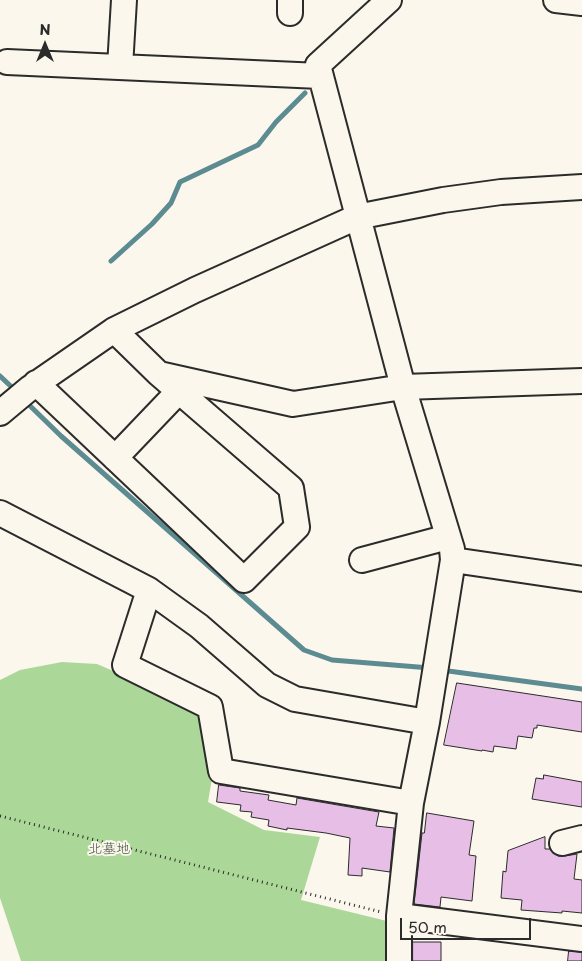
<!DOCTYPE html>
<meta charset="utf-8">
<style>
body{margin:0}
#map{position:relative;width:582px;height:961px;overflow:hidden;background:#fbf7ec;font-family:"Playpen Sans",sans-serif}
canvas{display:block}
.north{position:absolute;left:20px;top:20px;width:50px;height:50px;-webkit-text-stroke:4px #fbf7ec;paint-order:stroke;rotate:0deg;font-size:14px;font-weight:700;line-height:20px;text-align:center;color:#2b2b2b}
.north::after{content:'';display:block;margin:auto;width:18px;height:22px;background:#2b2b2b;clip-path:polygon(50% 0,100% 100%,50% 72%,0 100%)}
.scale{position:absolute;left:400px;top:918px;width:131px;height:22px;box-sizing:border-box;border:2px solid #2b2b2b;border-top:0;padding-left:6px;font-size:15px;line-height:18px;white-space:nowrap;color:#2b2b2b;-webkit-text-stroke:4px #fbf7ec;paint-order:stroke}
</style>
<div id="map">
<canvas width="582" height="961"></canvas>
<div class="north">N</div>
<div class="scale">50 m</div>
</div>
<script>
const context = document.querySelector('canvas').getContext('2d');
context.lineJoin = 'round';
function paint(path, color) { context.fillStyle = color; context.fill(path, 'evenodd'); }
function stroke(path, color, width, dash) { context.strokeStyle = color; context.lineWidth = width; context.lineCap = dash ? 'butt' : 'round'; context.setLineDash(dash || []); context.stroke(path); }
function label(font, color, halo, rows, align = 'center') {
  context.font = font + ' "Playpen Sans","Klee One",sans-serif'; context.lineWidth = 4; context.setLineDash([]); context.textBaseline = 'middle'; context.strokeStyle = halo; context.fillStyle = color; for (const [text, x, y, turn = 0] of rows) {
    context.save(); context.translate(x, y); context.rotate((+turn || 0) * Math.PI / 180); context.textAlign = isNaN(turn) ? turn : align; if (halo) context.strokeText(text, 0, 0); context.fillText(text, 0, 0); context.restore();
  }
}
paint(new Path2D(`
 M62,662L97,664L181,700L204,714L214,767L208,802L264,830L320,837L301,900L391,922V961H21L0,898V680L20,670Z`), '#abd898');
stroke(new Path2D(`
 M111,261L152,224L171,203L180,182L258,145L276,122L305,93
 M0,376L17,392
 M24,400L61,436L304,650L332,660L430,668
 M441,670L582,689`), '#5c8c92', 5);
const building = new Path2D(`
 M457,683L582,702V732L537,725V728H534L532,738L518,736L516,749L494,746L493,752L482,750V751L444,745Z
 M544,775L582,782V807L532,799L536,778L543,779Z
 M219,785L240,788V791L269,795L268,800L296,805L297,798L379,812L376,826L394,828L390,872L362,868V876L348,875L350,838L326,833L287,828V830L268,826L269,820L251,817L252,812L240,811L241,805L217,802Z
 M427,813L474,821L469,855L476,856L472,901L441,897L440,907L414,904L422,833H424Z
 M545,837V849H550L558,856H565L577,854L574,879L582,880V913L562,911V913L521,910L522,900L501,898L503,871L506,872L508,851Z
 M413,942H441V961H413Z
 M569,951L582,952V961H568Z`);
paint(building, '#e7bee6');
stroke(building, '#2b2b2b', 1);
const minor = new Path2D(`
 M389,0L318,65L403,387L452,549L453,560L427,722L411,803L399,916V961
 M556,0L582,3
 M290,13V0
 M7,62L320,76
 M120,67L124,0
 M114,330L159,374L293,404L403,387L582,381
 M36,383L244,580L297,527L291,488L159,374
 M0,413L30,388L114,330L195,290L357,217L443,200L501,192L582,187
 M115,458L179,391
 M0,513L149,590L199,626L267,685L295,699L427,722
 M362,560L448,537
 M453,560L582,579
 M149,590L125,665L210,707L221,771L411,803
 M562,843L582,838
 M399,916L582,939`);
stroke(minor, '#2b2b2b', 28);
stroke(new Path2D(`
 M0,816L381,912`), '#2b2b2b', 3, [1, 4]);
stroke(minor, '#fbf7ec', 24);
label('14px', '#4b5646', '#fbf7ec', [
 ["北墓地",109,849]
]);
</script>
